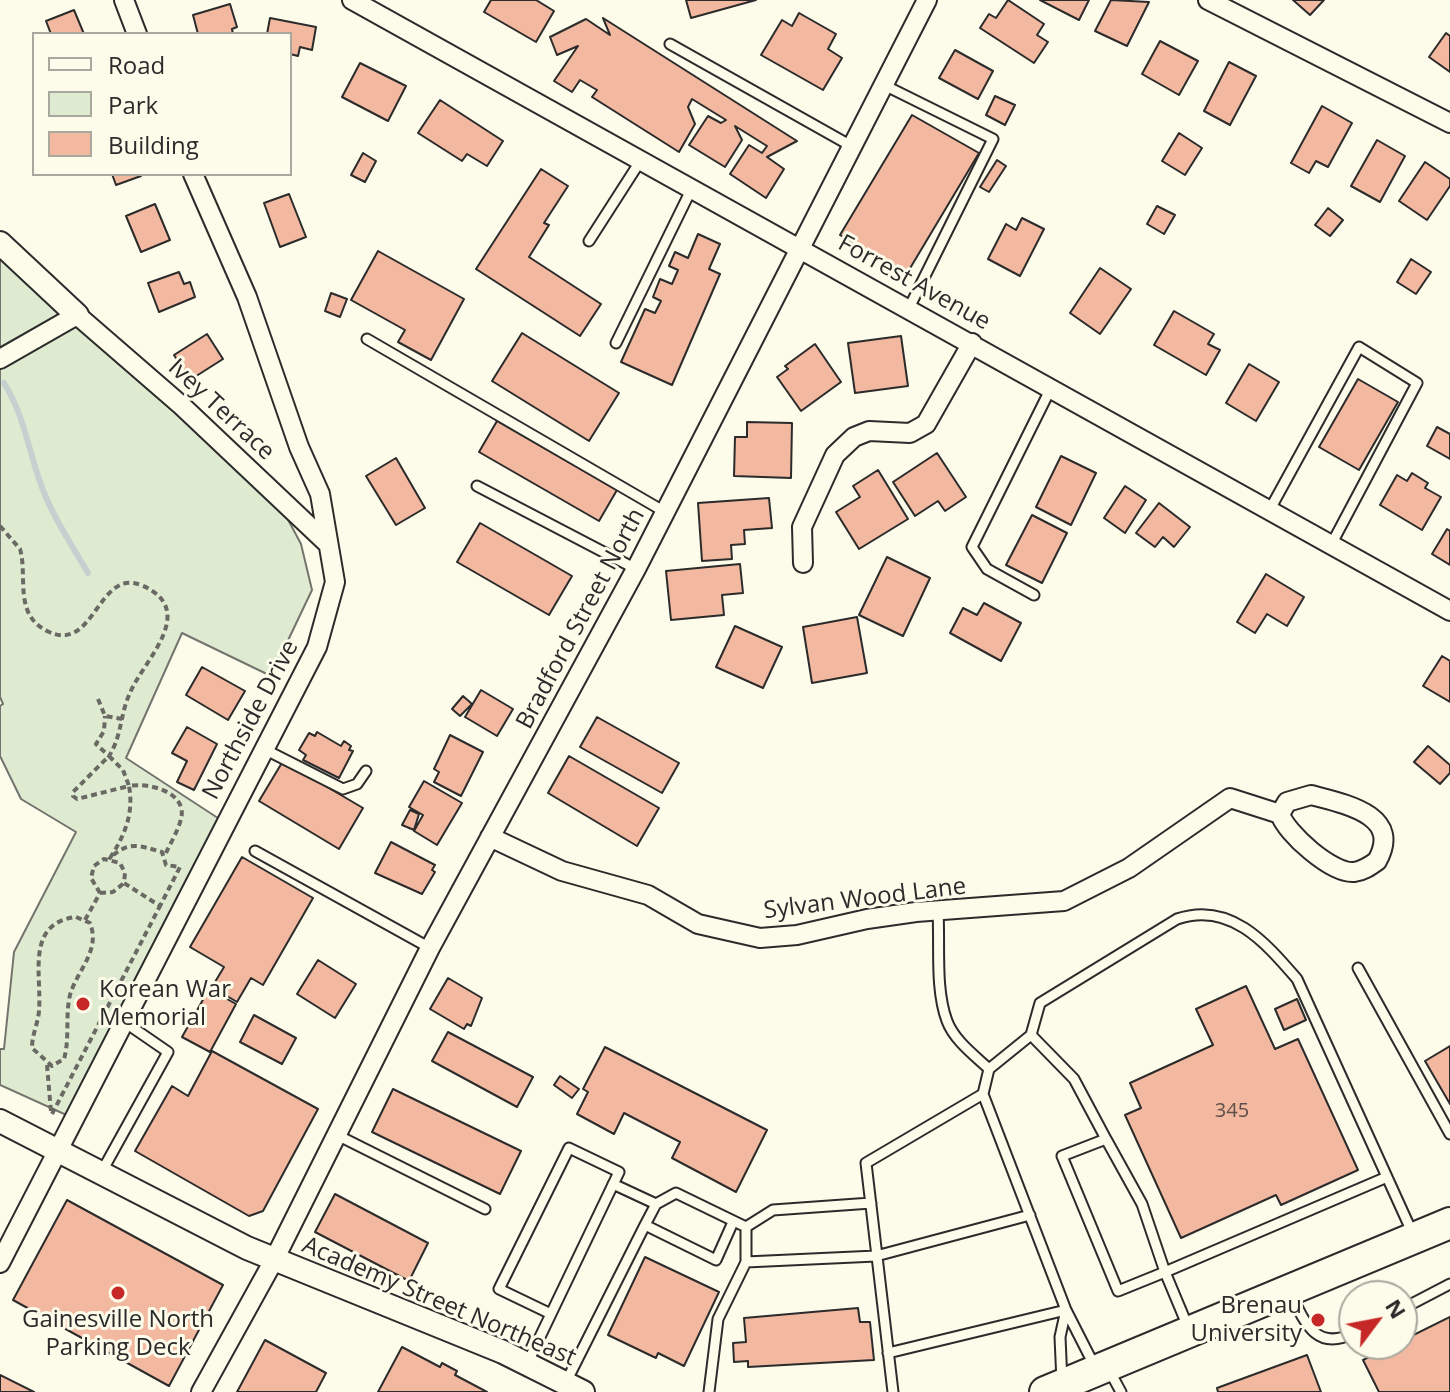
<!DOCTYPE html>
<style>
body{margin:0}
#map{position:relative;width:1450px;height:1392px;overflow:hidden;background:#fdfbea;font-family:"Open Sans",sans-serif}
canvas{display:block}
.legend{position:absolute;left:32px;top:32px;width:260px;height:144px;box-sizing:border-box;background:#fdfbea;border:2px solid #a9a89e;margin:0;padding:10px 14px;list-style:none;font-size:24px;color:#2b2b2b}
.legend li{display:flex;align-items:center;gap:16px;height:40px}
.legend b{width:40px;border:2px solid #a9a89e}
.north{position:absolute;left:1338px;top:1280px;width:80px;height:80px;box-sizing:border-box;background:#fdfbea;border:2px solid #a9a89e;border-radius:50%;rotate:58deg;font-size:22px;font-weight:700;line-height:32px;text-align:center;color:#2b2b2b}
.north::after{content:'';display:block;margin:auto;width:28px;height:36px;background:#c62828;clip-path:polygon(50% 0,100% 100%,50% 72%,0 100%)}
</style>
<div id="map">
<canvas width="1450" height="1392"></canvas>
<ul class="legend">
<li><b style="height:10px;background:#fdfbea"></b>Road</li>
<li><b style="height:22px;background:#deebd1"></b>Park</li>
<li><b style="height:22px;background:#f2b8a0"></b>Building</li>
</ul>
<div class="north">N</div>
</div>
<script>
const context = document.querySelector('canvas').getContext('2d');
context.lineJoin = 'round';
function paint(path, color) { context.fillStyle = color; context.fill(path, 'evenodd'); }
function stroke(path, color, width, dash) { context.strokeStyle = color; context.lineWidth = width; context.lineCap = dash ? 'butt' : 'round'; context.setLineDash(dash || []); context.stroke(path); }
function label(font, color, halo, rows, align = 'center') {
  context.font = font + ' "Open Sans",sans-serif'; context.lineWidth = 6; context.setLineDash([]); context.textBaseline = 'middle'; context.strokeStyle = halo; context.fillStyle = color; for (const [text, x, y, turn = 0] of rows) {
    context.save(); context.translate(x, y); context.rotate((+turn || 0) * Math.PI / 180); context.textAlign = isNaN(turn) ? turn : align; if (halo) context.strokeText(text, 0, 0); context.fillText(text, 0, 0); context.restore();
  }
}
const green = new Path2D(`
 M0,243L276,497L301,544L312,590L271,676L182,633L126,758L224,822L73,1118L0,1085V1049H4L14,952L76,832L21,799L0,756V706L3,704L0,697Z`);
paint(green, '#deebd1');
stroke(green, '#74746e', 2);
stroke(new Path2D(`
 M4,383C26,418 29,457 45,495C56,522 73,547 88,573`), '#c7d0d0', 6);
const building = new Path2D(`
 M491,0H536L554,11L536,42L484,12Z
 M686,0H756L691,18Z
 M1008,0L1044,24L1037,35L1048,42L1034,63L980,28L989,14L996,18Z
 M1040,0H1089L1079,20Z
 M1111,0L1149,2L1127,46L1095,31Z
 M1293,0H1324L1310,15Z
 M230,4L237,27L232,29L233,34H198L193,15Z
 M74,10L84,34H51L46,21Z
 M799,13L836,34L828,49L842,58L823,90L761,55L782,20L792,26Z
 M270,18L316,27L312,50L300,47L298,56L290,54V34H267Z
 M603,18L797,141L767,157L784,169L766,198L730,174L749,145L762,153L767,146L735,126L742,140L725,167L689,145L708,116L721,123L726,120L692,99L688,107L695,124L679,152L592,97L597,90L580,80L572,92L554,81L578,46L557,55L550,37L586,19L610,35Z
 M1446,33L1450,36V72L1429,57Z
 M1160,41L1198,61L1179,95L1142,74Z
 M955,50L993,71L978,99L939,78Z
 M1229,62L1256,76L1230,125L1204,111Z
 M360,63L406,86L388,121L342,97Z
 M995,96L1015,105L1005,125L986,115Z
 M440,100L503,141L487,166L467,154L462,161L418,133Z
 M1322,106L1352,123L1328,167L1316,161L1309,173L1291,163Z
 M912,115L979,153L906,275L840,235Z
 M1179,133L1202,148L1185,175L1162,161Z
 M1377,140L1405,156L1380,202L1351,186Z
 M363,153L376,161L365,182L351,175Z
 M997,160L1006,166L989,192L980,187Z
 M1425,162L1450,179V186L1427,220L1399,201Z
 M541,169L568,186L544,223L549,225L529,257L601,304L580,336L476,269Z
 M112,174H140L141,176L116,185Z
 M289,194L306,237L280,247L264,203Z
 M155,204L170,240L141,252L126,216Z
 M1157,206L1175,215L1164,234L1147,224Z
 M1328,208L1343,220L1330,236L1315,225Z
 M1022,218L1044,229L1020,276L988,259L1006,224L1016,230Z
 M698,234L720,244L709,269L720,274L672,385L621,362L645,309L655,313L661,301L653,297L660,279L672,284L678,270L669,266L675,252L688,258Z
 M378,251L464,299L431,360L398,342L405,330L351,300Z
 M1411,259L1431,272L1416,294L1397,282Z
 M1100,268L1131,289L1100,334L1070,313Z
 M179,272L184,284L190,282L195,297L159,312L148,283Z
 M331,293L347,299L340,317L325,311Z
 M1174,311L1214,334L1208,344L1220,350L1206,375L1154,345Z
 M522,333L619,393L589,441L492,381Z
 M207,334L223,359L190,380L174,355Z
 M901,336L908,386L855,393L848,343Z
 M815,344L841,382L801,411L777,377L788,369L785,366Z
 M1249,364L1279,382L1256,421L1226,403Z
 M1358,379L1398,402L1359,470L1319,447Z
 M497,421L617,490L599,521L479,452Z
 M747,422L792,423L791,478L734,476L735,437H747Z
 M1437,427L1450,434V459L1427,446Z
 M937,453L966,497L945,511L938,501L915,516L893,482Z
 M1061,456L1096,473L1071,525L1036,507Z
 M396,458L425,508L396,525L366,476Z
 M878,470L908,519L859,549L836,512L860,497L853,486Z
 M1412,473L1428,483L1425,488L1441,497L1422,530L1380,505L1397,475L1407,481Z
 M1125,486L1146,500L1125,533L1104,518Z
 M769,498L772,528L744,530L745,544L731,545L732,559L702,561L698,503Z
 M1159,503L1190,527L1174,547L1163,537L1155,547L1136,533Z
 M1032,515L1067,533L1042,583L1006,565Z
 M480,523L572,576L549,615L457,562Z
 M1447,529L1450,531V565L1432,554Z
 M887,557L930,578L903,636L859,615Z
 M740,564L743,593L722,595L724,615L671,620L666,571Z
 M1266,574L1304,597L1287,626L1267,614L1255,633L1237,622Z
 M984,603L1021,623L1001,661L950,633L963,608L977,615Z
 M857,617L867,673L812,683L803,627Z
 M735,626L782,647L763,688L716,667Z
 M1442,656L1450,661V702L1423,686Z
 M202,667L245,691L228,720L186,695Z
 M481,690L513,709L497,736L465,717Z
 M463,696L472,704L460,716L452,709Z
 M597,717L679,763L662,793L580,747Z
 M187,727L217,744L194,790L177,782L187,761L172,753Z
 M317,732L341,746L344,741L351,746L349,750L353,751L339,778L303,760L306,755L299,750L309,733L315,736Z
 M450,735L483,752L461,796L434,782L439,772L434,769Z
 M1428,746L1450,765V773L1440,784L1414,762Z
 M569,756L659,808L637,846L548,793Z
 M283,761L363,808L339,849L259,801Z
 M424,781L462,803L437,845L414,831L423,815L409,807Z
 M410,810L419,814L414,830L402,825Z
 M391,842L435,865L432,870L435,872L422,894L375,873Z
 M242,857L313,898L263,985L251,978L237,1002L212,987L224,967L190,947Z
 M318,960L356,984L335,1018L297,994Z
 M448,978L482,998L471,1026L467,1024L464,1029L430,1009Z
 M1246,986L1275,1049L1298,1039L1358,1170L1281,1205L1276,1195L1181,1238L1125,1115L1141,1108L1130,1083L1213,1045L1196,1009Z
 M209,989L236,1004L210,1052L182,1037Z
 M1297,999L1306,1020L1284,1030L1275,1009Z
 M254,1015L296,1038L282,1064L240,1042Z
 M448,1032L533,1077L517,1107L432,1061Z
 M1450,1046V1104L1425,1061Z
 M605,1047L767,1130L736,1192L672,1158L680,1142L624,1113L614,1134L577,1114L588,1092L583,1089Z
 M212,1051L318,1109L263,1211L249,1216L135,1151L172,1086L188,1096Z
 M560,1076L579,1089L572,1098L554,1085Z
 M393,1089L521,1151L500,1194L372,1132Z
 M335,1194L428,1243L409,1281L315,1232Z
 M67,1200L223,1285L169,1386L13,1300Z
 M645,1257L719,1292L684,1366L658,1353L656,1358L608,1335Z
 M858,1308L860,1322H870L874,1360L748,1367V1361L734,1362L733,1343L746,1342L744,1318Z
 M1450,1317V1392H1379L1363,1360Z
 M265,1340L326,1373L316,1392H237Z
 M402,1347L440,1367L442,1363L457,1371L455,1375L487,1392H378Z
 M1307,1355L1321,1392H1218L1217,1388Z
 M0,1375L34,1392H0Z`);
paint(building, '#f2b8a0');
stroke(building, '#2b2b2b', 2);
const service = new Path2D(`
 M670,44L853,147
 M884,85L993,139L909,308
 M589,241L641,160
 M367,339L665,512
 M616,343L692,188
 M477,486L636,569
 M1269,511L1359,347L1417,383L1331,545
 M1034,595L987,569L972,547L1051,388
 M262,748L343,789L357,784L366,771
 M255,851L430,948
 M938,912C940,946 935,989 947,1021C954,1040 974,1055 989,1069
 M1358,968L1450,1134
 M1031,1035L1074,1079L1106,1139L1062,1156L1118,1291L1165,1272L1188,1327
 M983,1094L989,1069L1031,1035L1040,1003L1177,919C1230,901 1265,942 1297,979L1412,1232
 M337,1135L485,1209
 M1106,1139L1142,1204L1165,1272L1387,1177
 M101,1173L168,1052L123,1021
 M613,1184L656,1204
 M645,1225L656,1204L676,1193L746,1227V1262
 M746,1227L773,1210L871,1203
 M1292,1296C1306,1326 1318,1351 1354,1333
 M1402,1309L1450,1284
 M888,1353L1066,1310
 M527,1364L619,1172L569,1148L499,1289L551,1314
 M1109,1370L1121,1392
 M566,1382L645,1225L716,1260L733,1222
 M1062,1382L1060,1337L1066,1310
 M709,1392L718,1319L746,1262L876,1256L1030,1215
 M893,1392L866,1163L983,1094L1066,1310L1094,1365`);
const minor = new Path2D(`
 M124,0L137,34
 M352,0L1450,611
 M1208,0L1450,123
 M0,359L77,315L182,406L328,544
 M803,563L802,527L835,455L854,437L869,431L910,433L926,424L972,343
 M1311,795C1345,804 1403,815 1377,861C1370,866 1363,871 1354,872C1332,874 1286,833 1280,814L1287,802Z
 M490,837L562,871L648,895L698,924L760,938L797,935L867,919L916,912L1064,901L1129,868L1230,798L1280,814
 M0,1263L317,647L335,582L320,494L299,447L247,297L193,174
 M201,1392L274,1260L430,948L636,569L927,0`);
const tertiary = new Path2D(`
 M0,243L77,315
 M0,1121L247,1248L503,1352L583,1392`);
const trunk = new Path2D(`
 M1045,1392L1450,1223`);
stroke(service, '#2b2b2b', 13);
stroke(minor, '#2b2b2b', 22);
stroke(tertiary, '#2b2b2b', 26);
stroke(trunk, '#2b2b2b', 34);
stroke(new Path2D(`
 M0,526L20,549C28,576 13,614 47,631C95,655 97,568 141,585C201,610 142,662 130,693C120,714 122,736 109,756L96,744L104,731L105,716
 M98,699L105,716L122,719
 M109,756L123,770L129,786L77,799L73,796V792Z
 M100,893L91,878L94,866L104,859L120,863L125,873L124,883L160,906L180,867L166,865L162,852C140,846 129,840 110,858C125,835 134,813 129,786C148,782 188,792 181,819C178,831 170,844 165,855
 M100,893L113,892L124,883
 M76,917L90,923C101,951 77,970 70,995C65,1016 70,1038 64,1059L52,1066L32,1048C32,1034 38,1024 39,1011C42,975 25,923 76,917Z
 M85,920L100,893
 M47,1065L51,1112
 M52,1114L160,906`), '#6a6964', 4, [6, 4]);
stroke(service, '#fdfbea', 9);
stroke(minor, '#fdfbea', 18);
stroke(tertiary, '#fdfbea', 22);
stroke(trunk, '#fdfbea', 30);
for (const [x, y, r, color] of [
 [83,1004,8,"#c62828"],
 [118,1293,8,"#c62828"],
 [1318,1320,8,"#c62828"]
]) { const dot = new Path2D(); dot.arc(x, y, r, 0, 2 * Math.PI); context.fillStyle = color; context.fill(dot); stroke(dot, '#fdfbea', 3); }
label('20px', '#5d4e48', null, [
 ["345",1232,1111]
]);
label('24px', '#2b2b2b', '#fdfbea', [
 ["Forrest Avenue",914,283,29],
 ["Ivey Terrace",221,410,43],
 ["Bradford Street North",581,619,-62],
 ["Northside Drive",251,720,-62],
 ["Sylvan Wood Lane",865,899,-7],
 ["Academy Street Northeast",439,1302,23]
]);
label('24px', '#2b2b2b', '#fdfbea', [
 ["Korean War",99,990],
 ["Memorial",99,1018],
 ["Brenau",1302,1306,"right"],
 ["University",1302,1334,"right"],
 ["Gainesville North",118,1320,"center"],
 ["Parking Deck",118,1348,"center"]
], 'left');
</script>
